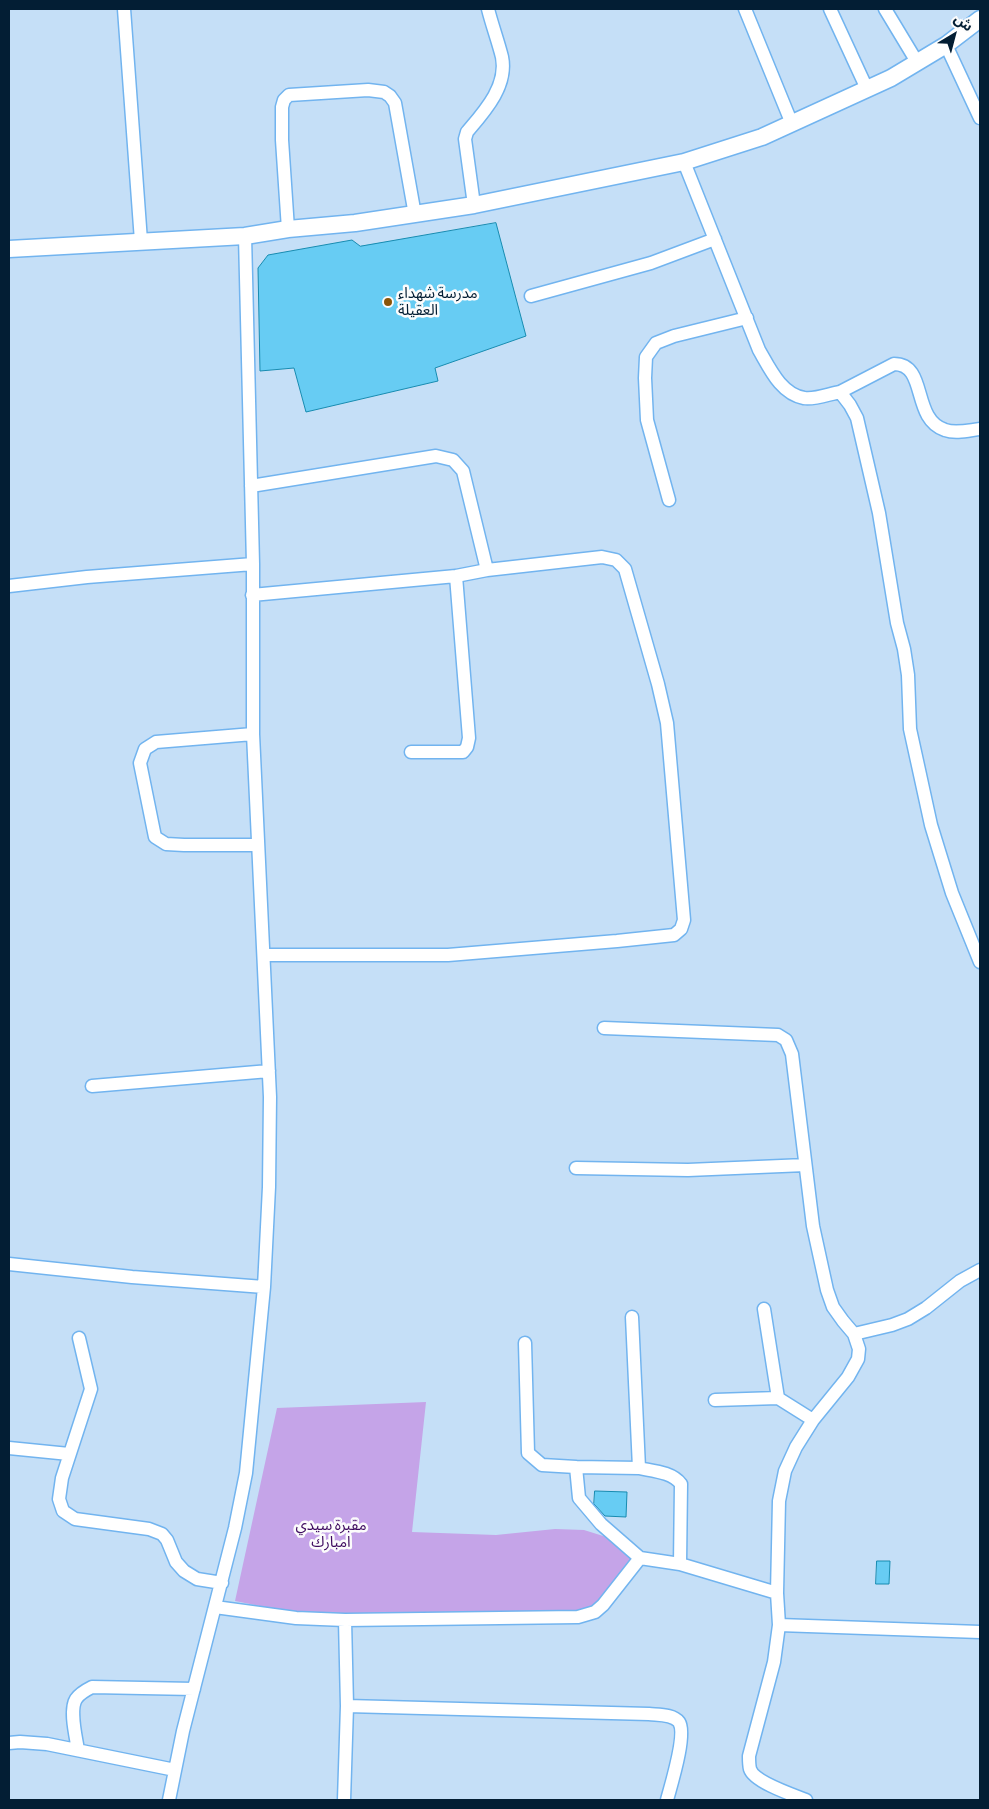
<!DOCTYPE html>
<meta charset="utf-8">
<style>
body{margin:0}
#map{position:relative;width:989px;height:1809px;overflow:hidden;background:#c5dff7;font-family:"Alegreya Sans","Noto Sans Arabic",sans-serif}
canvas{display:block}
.frame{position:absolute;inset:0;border:10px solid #031e34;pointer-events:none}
.north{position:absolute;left:929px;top:10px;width:50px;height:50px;-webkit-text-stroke:4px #fcfcfc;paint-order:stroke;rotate:37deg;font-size:14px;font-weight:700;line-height:20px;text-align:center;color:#031e34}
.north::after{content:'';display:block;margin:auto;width:18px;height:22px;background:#031e34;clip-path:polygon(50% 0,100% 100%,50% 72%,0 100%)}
</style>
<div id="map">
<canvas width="989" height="1809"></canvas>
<div class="frame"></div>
<div class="north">ش</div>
</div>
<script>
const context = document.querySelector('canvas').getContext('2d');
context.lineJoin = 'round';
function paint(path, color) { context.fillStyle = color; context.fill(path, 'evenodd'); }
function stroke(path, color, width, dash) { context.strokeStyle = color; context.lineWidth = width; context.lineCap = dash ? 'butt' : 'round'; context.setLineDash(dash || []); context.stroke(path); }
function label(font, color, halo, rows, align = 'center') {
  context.font = font + ' "Alegreya Sans","Noto Sans Arabic",sans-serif'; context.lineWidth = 5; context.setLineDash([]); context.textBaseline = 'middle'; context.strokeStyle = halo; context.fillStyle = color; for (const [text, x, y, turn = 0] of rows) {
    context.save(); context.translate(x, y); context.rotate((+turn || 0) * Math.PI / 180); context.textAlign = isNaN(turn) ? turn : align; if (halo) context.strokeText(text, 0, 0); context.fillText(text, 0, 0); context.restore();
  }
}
paint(new Path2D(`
 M426,1402L412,1532L496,1535L555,1529L584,1530L616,1540L629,1553L636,1567L592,1612L532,1613L493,1611L475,1615H405L349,1613L315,1617L235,1601L277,1408Z`), '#c5a4e8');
const building = new Path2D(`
 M496,223L526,336L435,368L438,381L306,412L294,368L260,371L258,268L268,255L352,240L360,246Z
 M595,1491L627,1492L626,1517L605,1516L594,1504Z
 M877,1561H890L889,1584H876Z`);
paint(building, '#67ccf3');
stroke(building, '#178bb0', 1);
const minor = new Path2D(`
 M124,9L141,241
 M745,9L792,124
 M830,9L867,89
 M885,9L917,62
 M946,45L980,118
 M684,162L759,350C770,369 781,394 804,398C814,400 829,394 840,392L850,405L857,418L879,513L897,623L904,649L908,675L910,729L919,770L931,825L952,893L980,962
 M474,205L465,139L467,132C484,112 508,86 502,57C498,41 492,25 488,9
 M288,229L282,140V107L284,100L289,95L368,90L384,92L390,96L395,103L415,215
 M531,296L651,263L715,239
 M840,392L894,364C928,364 911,419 945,430C956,434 970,430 980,429
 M251,486L436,456L453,460L463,471L487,570
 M669,500L647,420L645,378L646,357L656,343L674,336L747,318
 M9,586L87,577L253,564
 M252,595L456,576L487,570L602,557L616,560L625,569L658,684L667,723L684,920L681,929L674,935L617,941L448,955H264
 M253,734L156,742L145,749L140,763L155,837L166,844L184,845H258
 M411,752H463L467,747L469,738L456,576
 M604,1028L778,1035L786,1040L792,1054L813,1226L827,1290L833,1307L843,1321L854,1334L859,1349L858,1359L848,1377L813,1420L796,1447L785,1471L779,1501L777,1593L779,1625L774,1662L749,1756C749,1760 749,1765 750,1769C754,1782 793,1795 806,1800
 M92,1086L269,1071
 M576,1168L688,1170L805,1165
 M9,1264L132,1277L264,1287
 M764,1309L778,1398
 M854,1334L892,1325L908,1319L926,1308L960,1281L980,1270
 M79,1338L91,1389L62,1478L59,1499L63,1511L75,1519L149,1529L162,1534L167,1540L176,1562L184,1571L197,1579L222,1583
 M525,1343L528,1453L542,1465L576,1467L579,1498L601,1524L640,1558
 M715,1400L778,1398L813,1420
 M9,1448L69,1454
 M576,1467L639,1468L632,1317
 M639,1468C653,1471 672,1472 681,1484L680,1564
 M215,1607L296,1618L345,1620L578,1617L595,1612L603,1605L640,1558L680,1564L777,1593
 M345,1620L347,1706L649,1714C659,1715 673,1714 679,1722C687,1734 671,1785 667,1800
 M779,1625L980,1632
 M9,1743L20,1742L47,1744L175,1770
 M78,1750C76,1737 69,1710 76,1699C80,1693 86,1690 92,1687L194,1689
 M169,1800L183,1731L235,1528L246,1473L264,1287L269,1187L270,1097L253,734V564L245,236
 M344,1800L347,1706`);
const tertiary = new Path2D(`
 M9,249L245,236L288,229L355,223L474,205L684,162L762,137L891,78L946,45L980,19`);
stroke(minor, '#72b4ef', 15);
stroke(tertiary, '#72b4ef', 19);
stroke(minor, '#fff', 12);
stroke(tertiary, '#fff', 16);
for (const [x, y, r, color] of [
 [388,302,5,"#8b5407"]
]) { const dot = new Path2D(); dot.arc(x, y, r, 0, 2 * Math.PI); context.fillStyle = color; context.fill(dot); stroke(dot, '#fcfcfc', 2); }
label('15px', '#031e34', '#fcfcfc', [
 ["مدرسة شهداء",398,293],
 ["العقيلة",398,310]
], 'left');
label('15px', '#3e0b5f', '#fcfcfc', [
 ["مقبرة سيدي",331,1525],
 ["امبارك",331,1542]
]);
</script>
